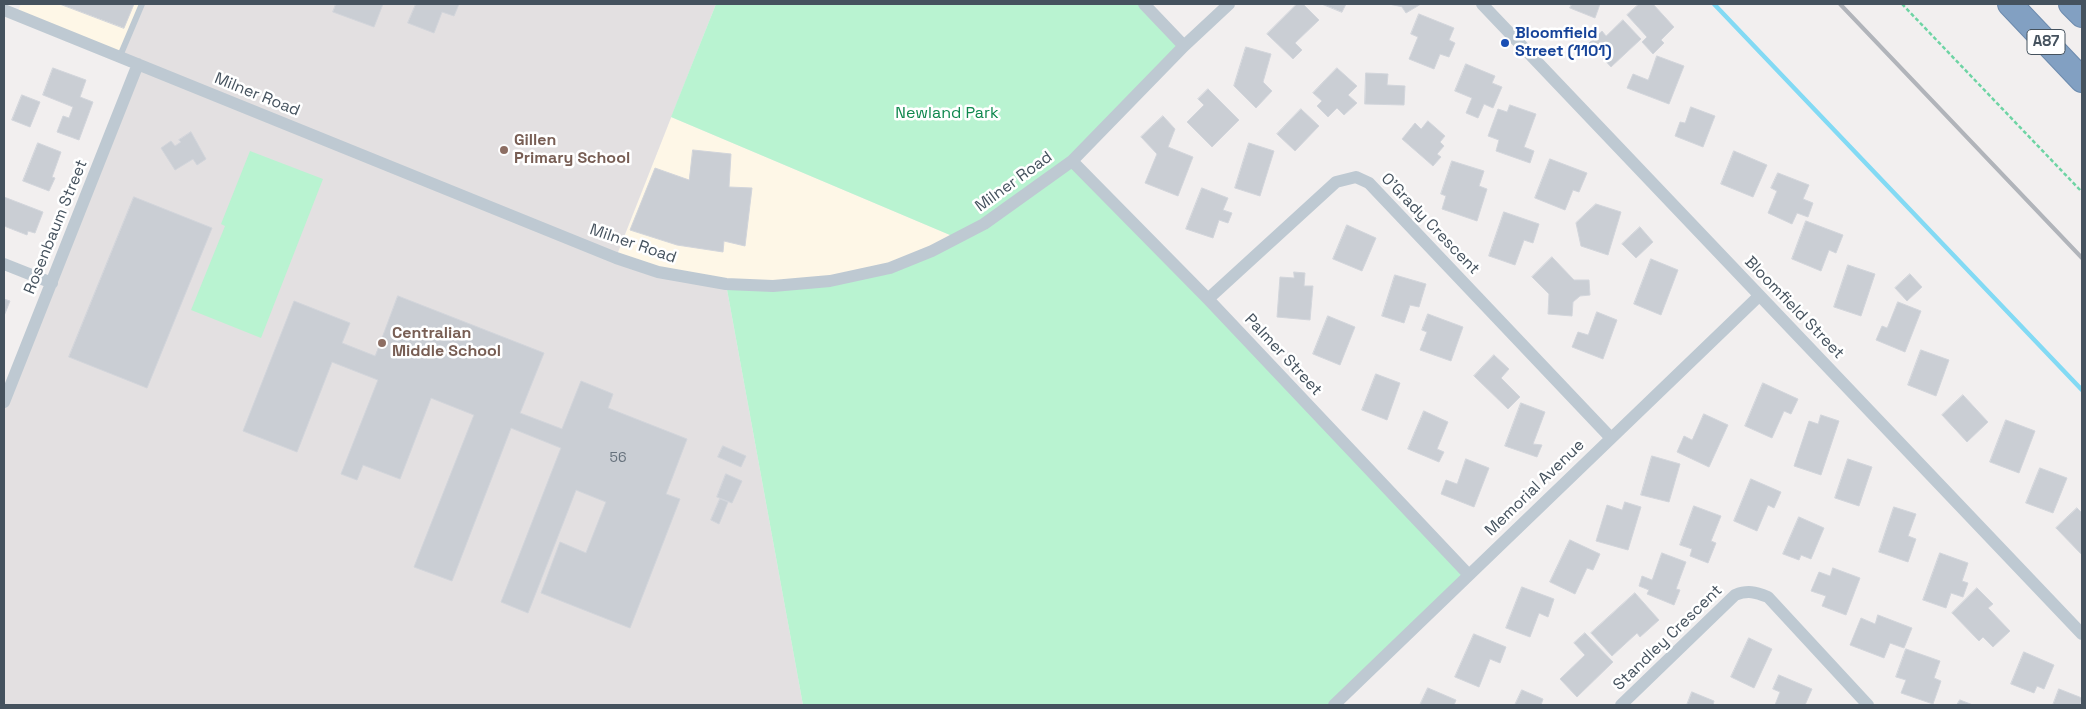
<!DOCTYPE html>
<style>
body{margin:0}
#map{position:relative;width:2086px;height:709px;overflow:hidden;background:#f2efef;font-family:"Space Grotesk",sans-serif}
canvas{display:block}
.frame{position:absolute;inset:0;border:5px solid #45525e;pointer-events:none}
</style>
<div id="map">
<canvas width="2086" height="709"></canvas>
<div class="frame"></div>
</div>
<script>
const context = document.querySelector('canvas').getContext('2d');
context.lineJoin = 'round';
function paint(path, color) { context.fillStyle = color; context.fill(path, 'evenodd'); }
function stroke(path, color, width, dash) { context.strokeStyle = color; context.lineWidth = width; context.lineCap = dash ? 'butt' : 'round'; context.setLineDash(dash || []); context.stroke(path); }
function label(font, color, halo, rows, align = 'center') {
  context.font = font + ' "Space Grotesk",sans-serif'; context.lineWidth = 5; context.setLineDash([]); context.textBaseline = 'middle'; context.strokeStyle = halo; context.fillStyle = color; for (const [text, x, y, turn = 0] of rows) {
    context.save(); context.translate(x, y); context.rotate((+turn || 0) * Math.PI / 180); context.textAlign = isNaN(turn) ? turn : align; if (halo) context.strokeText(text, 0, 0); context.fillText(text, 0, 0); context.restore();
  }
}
paint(new Path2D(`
 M21,4H142L120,56L16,15Z
 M671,117L957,238L932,251L830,281L726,284L616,258Z`), '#fef7e7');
paint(new Path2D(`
 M142,4H716L616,257L726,284L803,705H4V402L138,64L120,56Z`), '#e3e0e1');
paint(new Path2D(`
 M716,4H1144L1184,46L1072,160L1468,574L1334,705H803L726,284L773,286L890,268L957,238L671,117Z
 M250,151L323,179L261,338L191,310L225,226L221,224Z`), '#b9f3d1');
stroke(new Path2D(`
 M1714,4L2082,390`), '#83daf4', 4.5);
const building = new Path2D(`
 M60,4H134L124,28Z
 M336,4H383L374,27L333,12Z
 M416,4H459L454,16L442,12L434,33L408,23Z
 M1297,4H1303L1319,20L1295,43L1302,50L1293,59L1267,34Z
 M1322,4H1346L1342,12Z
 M1389,4H1421L1406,13L1402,7Z
 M1572,4H1600L1595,18L1570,8Z
 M1639,4H1653L1674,27L1661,40L1664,43L1653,54L1642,42L1647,37L1627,15Z
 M1419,14L1454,28L1449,40L1455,43L1449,57L1440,54L1434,69L1409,59L1418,37L1411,34Z
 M1623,20L1641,39L1611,67L1589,43L1602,31L1606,36Z
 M1246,47L1271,54L1263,82L1272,91L1256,108L1234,86Z
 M1657,56L1684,66L1669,104L1627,88L1633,74L1648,80Z
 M1466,64L1495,76L1492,83L1502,87L1493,108L1484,104L1478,118L1466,113L1472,98L1455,91Z
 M53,68L86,80L80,97L93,102L79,140L57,132L63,116L69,118L73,107L43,95Z
 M1337,68L1357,86L1348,95L1357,103L1344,115L1337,108L1328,117L1317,106L1322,101L1313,93Z
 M1366,73L1388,74L1387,85L1405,86L1404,105L1365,104Z
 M1208,89L1239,120L1212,147L1187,122L1204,105L1198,99Z
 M22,95L40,102L30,127L12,120Z
 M1510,105L1536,114L1524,147L1534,151L1530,163L1496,151L1499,140L1488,136L1498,109L1507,112Z
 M1691,107L1715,116L1703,147L1675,136L1680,122L1685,123Z
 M1301,109L1319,126L1295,151L1277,134Z
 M1163,116L1175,129L1168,147L1193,157L1178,196L1145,183L1157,154L1141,137Z
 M1428,121L1445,136L1440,142L1444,146L1437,154L1441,157L1433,166L1402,139L1415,123L1421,129Z
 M191,132L206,159L197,165L193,159L175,170L161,148L171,141L175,146L181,142L179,140Z
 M38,143L61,152L52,177L55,178L49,191L23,181Z
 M1249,143L1274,151L1260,196L1235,188Z
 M693,150L731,154L729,187L752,188L745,246L724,241L723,252L677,245L630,230L655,168L689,180Z
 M1734,151L1767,165L1753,197L1721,184Z
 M1550,159L1587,173L1579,192L1573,190L1565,210L1535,198Z
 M1452,161L1484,171L1479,186L1487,189L1477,221L1442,209L1446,196L1441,194Z
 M1778,173L1809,185L1803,199L1813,203L1808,217L1797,213L1792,224L1768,213L1777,191L1771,188Z
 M1202,188L1228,198L1223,210L1232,213L1228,223L1219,220L1213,238L1186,229Z
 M4,197L43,212L35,233L28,231L27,235L4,226Z
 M134,197L212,228L147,388L69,357Z
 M1596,204L1621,212L1608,255L1581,246L1576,223Z
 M1504,212L1539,224L1533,243L1524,240L1515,265L1489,256Z
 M1806,221L1843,235L1836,253L1829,250L1821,271L1792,259Z
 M1347,225L1376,238L1362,271L1333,259Z
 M1640,227L1653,242L1636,258L1622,244Z
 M1552,257L1574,280H1589L1590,295L1580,296L1573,302L1572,316L1548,314L1549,294L1532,277Z
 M1651,259L1678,270L1661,315L1634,304Z
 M1848,265L1875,274L1861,316L1834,307Z
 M1294,272L1305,273L1304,286H1313L1310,320L1277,317L1280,277L1294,278Z
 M1910,274L1922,287L1907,301L1895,288Z
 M1395,275L1426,284L1419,307L1410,305L1404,323L1382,316Z
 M398,296L544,353L520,413L562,429L581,381L613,394L608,408L687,439L666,494L680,499L630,628L541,593L560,542L586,553L606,502L576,490L528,613L501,602L561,448L511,428L452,581L414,567L474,415L431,398L400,479L363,465L357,480L341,474L378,380L332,362L297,452L243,431L294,301L350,323L342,343L375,356Z
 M4,299L10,301L4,316Z
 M1898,302L1921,311L1905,352L1876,340L1882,326L1887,328Z
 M1597,312L1617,320L1603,359L1572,347L1578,332L1588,335Z
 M1428,314L1463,327L1451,361L1420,350L1427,332L1422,330Z
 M1328,316L1355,327L1340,365L1313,354Z
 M1921,350L1949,360L1936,396L1908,385Z
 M1494,355L1509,369L1501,378L1520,397L1508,409L1474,376Z
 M1376,374L1400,383L1387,420L1362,410Z
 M1763,383L1798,399L1791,414L1784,411L1772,438L1745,426Z
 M1963,395L1988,422L1967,442L1942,415Z
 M1521,403L1545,412L1533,444L1542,445L1537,457L1505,446Z
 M1424,411L1448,422L1437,449L1444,452L1439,462L1408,449Z
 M1704,414L1728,425L1709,467L1677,452L1684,436L1692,440Z
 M1821,415L1839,421L1821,475L1794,466L1809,421L1818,424Z
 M2006,420L2035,431L2019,473L1990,462Z
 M723,446L746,456L741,467L718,457Z
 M1652,456L1680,464L1669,502L1641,495Z
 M1466,459L1489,468L1474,507L1441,494L1446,480L1457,484Z
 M1848,459L1872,467L1859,506L1835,498Z
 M2040,468L2067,478L2053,513L2026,503Z
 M726,474L742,481L732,503L717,497Z
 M1751,479L1781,492L1774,508L1768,505L1757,531L1734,521Z
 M720,499L728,502L719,524L711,520Z
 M1625,502L1641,507L1628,550L1596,541L1607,505L1622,510Z
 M1694,506L1721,516L1711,541L1716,543L1708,563L1690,556L1692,549L1680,545Z
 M1894,507L1916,514L1908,536L1916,539L1908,562L1879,552Z
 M2077,508L2082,513V555L2056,528Z
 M1799,517L1824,528L1811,559L1801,555L1799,560L1783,554Z
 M1570,540L1600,554L1593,570L1587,568L1575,594L1550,582Z
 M1662,553L1686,562L1676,589L1680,590L1674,605L1647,594L1649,590L1639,586L1642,576L1652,580Z
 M1940,553L1968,563L1962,581L1968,583L1963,597L1951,593L1946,608L1923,600Z
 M1833,568L1860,578L1846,615L1822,606L1826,596L1811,591L1819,572L1830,576Z
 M1522,587L1554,599L1548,617L1539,613L1530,637L1506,628Z
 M1977,588L1993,604L1988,608L2010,631L1993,647L1983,637L1979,641L1952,613Z
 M1635,593L1659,620L1640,637L1637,633L1612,656L1591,633Z
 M1878,615L1912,628L1904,648L1890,643L1884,658L1850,645L1861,618L1875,624Z
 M1585,633L1613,662L1577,697L1560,679L1585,655L1574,643Z
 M1474,634L1506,647L1500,663L1490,659L1479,687L1455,677Z
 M1749,638L1772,649L1754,688L1731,677Z
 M1906,649L1940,661L1934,678L1941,681L1933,704L1901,693L1906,680L1896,677Z
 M2024,652L2054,665L2044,689L2037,686L2034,693L2011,684Z
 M1779,675L1812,689L1805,705H1775L1780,692L1773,689Z
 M1428,688L1456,700L1454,705H1420Z
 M2059,689L2082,698L2080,705H2053Z
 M1522,690L1543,699L1541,705H1515Z
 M1692,692L1714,701L1713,705H1687Z
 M1960,700L1973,705H1957Z`);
paint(building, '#caced4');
stroke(building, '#d2d5db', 1);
const highway = new Path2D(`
 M2010,4L2082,80
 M2071,4L2082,15`);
stroke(highway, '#6d8bae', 26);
stroke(new Path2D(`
 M1902,4L2082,192`), '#6ed4a4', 2.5, [4, 2.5]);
stroke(new Path2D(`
 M120,56L142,4`), '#bec9d2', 6);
stroke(new Path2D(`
 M1144,4L1184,46
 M1482,4L2082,634
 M4,10L616,258L658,272L726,284L773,286L830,281L890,268L932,251L984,224L1072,161L1184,46L1229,4
 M1072,161L1208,299L1468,574
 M4,264L52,283
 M1208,299L1336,182L1356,177L1369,183L1611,438
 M4,402L138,64
 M1334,705L1759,296
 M1621,705L1735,595C1748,590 1755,592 1768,597L1868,705`), '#bec9d2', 12);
stroke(highway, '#82a0c2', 24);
stroke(new Path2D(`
 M1840,4L2082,258`), '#b1b4ba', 4);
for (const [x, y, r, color] of [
 [1505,43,5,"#1a4fb4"],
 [504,150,5,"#8d6e63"],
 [382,343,5,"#8d6e63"]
]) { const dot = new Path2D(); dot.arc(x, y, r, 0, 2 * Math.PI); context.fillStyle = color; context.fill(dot); stroke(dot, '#fff', 2); }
label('14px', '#66717c', null, [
 ["56",618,458]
]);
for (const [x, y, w] of [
 [2046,42,38]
]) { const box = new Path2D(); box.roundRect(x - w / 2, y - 12.5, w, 25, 4); context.fillStyle = '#fff'; context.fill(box); stroke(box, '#45525e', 1); }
label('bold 15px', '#45525e', null, [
 ["A87",2046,42]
]);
label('bold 16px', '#164399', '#fff', [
 ["Bloomfield",1515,34],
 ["Street (1101)",1515,52]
], 'left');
label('16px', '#45525e', '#fff', [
 ["Milner Road",257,95,22],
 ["Milner Road",1014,182,-36],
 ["O'Grady Crescent",1430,224,46],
 ["Rosenbaum Street",56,227,-68],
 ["Milner Road",633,244,19],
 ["Bloomfield Street",1794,308,46],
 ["Palmer Street",1283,355,47],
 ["Memorial Avenue",1535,488,-44],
 ["Standley Crescent",1668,638,-44]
]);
label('16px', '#0e874d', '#fff', [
 ["Newland Park",947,114]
]);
label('bold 16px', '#785e54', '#fff', [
 ["Gillen",514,141],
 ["Primary School",514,159],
 ["Centralian",392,334],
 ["Middle School",392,352]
], 'left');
</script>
